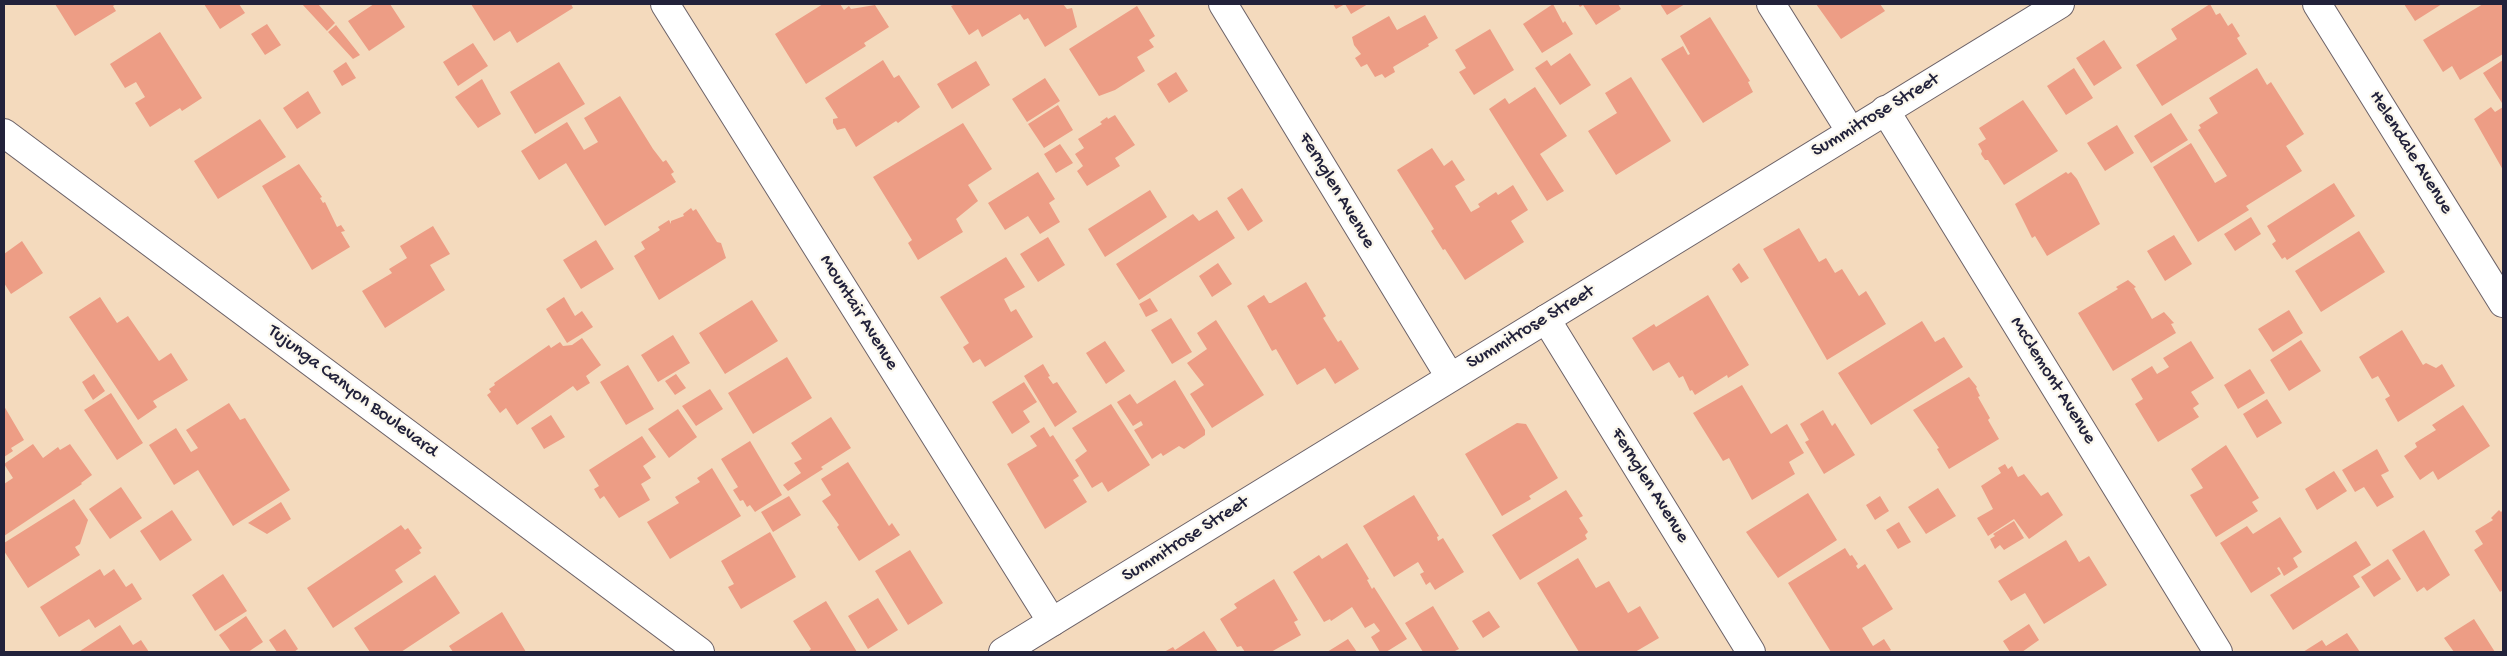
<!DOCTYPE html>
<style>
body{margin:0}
#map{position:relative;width:2507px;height:656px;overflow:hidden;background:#f4dabd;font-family:"Gochi Hand",sans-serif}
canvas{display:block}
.frame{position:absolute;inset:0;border:5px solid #22223b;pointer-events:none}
</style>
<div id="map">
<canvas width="2507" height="656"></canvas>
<div class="frame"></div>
</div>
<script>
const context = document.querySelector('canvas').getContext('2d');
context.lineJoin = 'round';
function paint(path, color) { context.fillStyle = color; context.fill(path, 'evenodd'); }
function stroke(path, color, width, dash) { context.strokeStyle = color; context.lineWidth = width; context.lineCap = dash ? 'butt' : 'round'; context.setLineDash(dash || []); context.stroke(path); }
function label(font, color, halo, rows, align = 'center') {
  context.font = font + ' "Gochi Hand",sans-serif'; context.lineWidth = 4.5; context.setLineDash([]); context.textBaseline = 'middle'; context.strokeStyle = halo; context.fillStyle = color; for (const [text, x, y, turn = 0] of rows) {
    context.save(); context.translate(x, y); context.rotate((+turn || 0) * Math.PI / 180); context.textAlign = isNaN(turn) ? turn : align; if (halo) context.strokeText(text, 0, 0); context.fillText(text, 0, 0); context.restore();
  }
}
paint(new Path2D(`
 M55,4H116L113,6L116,11L75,36Z
 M204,4H239L245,13L220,29Z
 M302,4H318L335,23L327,31Z
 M374,4H390L405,27L369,51L348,21Z
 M471,4H571L573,8L517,43L510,31L494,41Z
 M823,4H840L844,10L849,6L851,9L875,5L889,27L864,43L866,46L806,84L775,34Z
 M956,4H1063L1067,9L1072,8L1077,27L1045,47L1028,18L1024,20L1020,14L982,37L978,29L969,35L951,6Z
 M1333,4H1345L1336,9Z
 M1345,4H1368L1351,14Z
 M1553,4L1563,23L1565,21L1573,34L1542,53L1523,24Z
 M1578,4H1618L1621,9L1596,25L1583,5L1580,7Z
 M1660,4H1685L1667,15Z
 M1816,4H1880L1885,11L1841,39Z
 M2210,4L2216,15L2220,13L2228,26L2232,23L2240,36L2237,38L2247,54L2162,106L2136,65L2177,39L2171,29Z
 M2404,4H2442L2415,21Z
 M2483,4H2503V54L2460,80L2452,66L2443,72L2423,40Z
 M1137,6L1155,36L1149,40L1154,47L1137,57L1145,71L1115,90L1099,96L1069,49Z
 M1425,15L1438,38L1428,44L1429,46L1393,67L1395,72L1385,78L1382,74L1375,77L1367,64L1361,67L1355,58L1361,54L1354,45L1352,37L1389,16L1397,30Z
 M1710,17L1750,81L1748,82L1753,92L1703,123L1661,59L1683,46L1688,55L1690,54L1680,36Z
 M267,24L281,45L265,55L251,34Z
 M336,25L360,55L353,59L328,32Z
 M1490,29L1514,70L1474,95L1459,72L1466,68L1455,50Z
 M160,32L202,98L182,111L180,108L150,127L135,103L145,97L136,82L125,88L110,64Z
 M2104,40L2122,68L2094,86L2076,58Z
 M473,43L488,66L458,86L443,62Z
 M1570,53L1591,85L1560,105L1535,68L1547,60L1551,66Z
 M883,60L894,78L899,75L920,107L898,123L896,121L856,147L845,128L837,130L833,123V119L838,118L825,98Z
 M2503,60V102L2502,103L2483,73Z
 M976,61L990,85L952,109L937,84Z
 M346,62L356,78L342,86L333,71Z
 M559,62L585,104L535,134L510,92Z
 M2074,68L2093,98L2066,115L2047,86Z
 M2257,68L2267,85L2271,82L2304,134L2286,146L2302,171L2246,206L2249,210L2198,242L2153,167L2191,143L2215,183L2227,176L2198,130L2201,128L2199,125L2218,113L2209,98Z
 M1176,72L1188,91L1169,103L1157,84Z
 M1631,77L1671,141L1616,175L1588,131L1617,113L1605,93Z
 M1045,78L1060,101L1027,122L1012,99Z
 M482,79L501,114L478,128L455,97Z
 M1535,87L1567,136L1540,154L1564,191L1547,201L1489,109L1505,98L1509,104Z
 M308,91L321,113L297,129L283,108Z
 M620,96L653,149L663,162L666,160L674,172L671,174L676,182L605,226L566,163L539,180L521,151L567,122L584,150L598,142L584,118Z
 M2023,100L2058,151L2004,185L1988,160H1985L1981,154L1982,151L1978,144L1986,139L1979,128Z
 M1058,105L1073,130L1044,148L1028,124Z
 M2491,107L2495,112L2503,107V170L2474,119Z
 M2171,113L2188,140L2151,163L2134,136Z
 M1115,115L1135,145L1115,158L1120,166L1087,186L1077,171L1083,166L1075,154L1084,148L1078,139L1102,124L1100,122L1107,117L1108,119Z
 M260,119L286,157L218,199L194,161Z
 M963,123L992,169L968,185L978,201L956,219L963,232L918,260L908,243L912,240L873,177Z
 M2117,125L2134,153L2105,171L2087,143Z
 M1060,144L1073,163L1056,173L1044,154Z
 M1432,148L1444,166L1452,160L1465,180L1455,186L1471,212L1480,207L1478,204L1496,192L1498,195L1513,185L1528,210L1511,221L1524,242L1465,280L1445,249L1443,250L1431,231L1434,229L1397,170Z
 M299,164L322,197L320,198L323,203L325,202L337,227L341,225L345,231L341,232L350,247L312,270L262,186Z
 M1038,172L1055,199L1049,203L1060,222L1040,234L1028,216L1005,230L988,203Z
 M2066,172L2068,174L2071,172L2077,179L2100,224L2047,256L2035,236L2032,238L2015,204Z
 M2334,183L2355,216L2287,260L2285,257L2282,259L2272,244L2276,241L2267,226Z
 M1242,188L1263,221L1248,231L1227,198Z
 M1150,190L1167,217L1105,257L1088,229Z
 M691,208L693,211L696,209L717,242L721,243L726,258L659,300L634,256L645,249L641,242L660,230L658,227L669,220L671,224V221L684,216L683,214Z
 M1217,210L1235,238L1139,300L1116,264L1193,214L1199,221Z
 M2251,217L2261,234L2235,251L2224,234Z
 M433,226L450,254L430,265L445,290L385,328L362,291L392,273L389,269L407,258L400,246Z
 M1799,228L1819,262L1826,258L1835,273L1842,269L1859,296L1866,291L1886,324L1827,360L1763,249Z
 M2359,231L2385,272L2321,312L2295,271Z
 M2174,235L2192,264L2165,281L2147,251Z
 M1048,237L1065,265L1038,282L1020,254Z
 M596,240L614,269L581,289L563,260Z
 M22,241L43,273L11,294L4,283V254Z
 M1006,257L1025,287L1004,299L1011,312L1016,309L1033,337L985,367L980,359L973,363L963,347L969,343L940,297Z
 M1218,263L1232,284L1212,297L1199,276Z
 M1739,263L1749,278L1741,283L1732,269Z
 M2128,280L2136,287L2134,288L2152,319L2164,312L2174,323L2171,324L2176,333L2113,371L2078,313L2118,289L2116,287Z
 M1306,282L1326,316L1323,318L1338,342L1341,340L1359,369L1335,384L1325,368L1297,385L1276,349L1272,351L1247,306L1264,295L1269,303H1271Z
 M1708,295L1749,365L1728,378L1727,375L1695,395L1692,390L1690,391L1683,376L1679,378L1669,362L1653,371L1632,338L1654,324L1656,327Z
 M100,297L117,323L128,316L159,361L171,353L188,380L153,401L157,407L138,420L69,317Z
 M564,297L575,316L582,311L593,327L567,343L546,309Z
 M1150,298L1158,311L1146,317L1139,304Z
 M752,300L778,341L725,374L699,333Z
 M2289,310L2303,333L2273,352L2258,329Z
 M1171,318L1192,352L1172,364L1151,330Z
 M1216,320L1264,395L1212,428L1190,394L1204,385L1187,363L1207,349L1197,333Z
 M1922,321L1935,342L1944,337L1963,367L1871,425L1838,373Z
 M2402,330L2423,365L2426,363L2436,368L2442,364L2455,386L2398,422L2385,399L2390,396L2378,376L2372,379L2359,357Z
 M673,335L690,363L658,382L641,355Z
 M582,338L601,365L586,376L590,383L577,391L573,386L517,425L506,408L500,413L487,395L491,392L489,389L495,385L494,383L549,345L551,348L560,342L563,346L572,345Z
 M2301,340L2321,371L2289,391L2270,360Z
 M1105,341L1125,371L1106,384L1086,353Z
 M2191,341L2214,378L2191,392L2199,404L2193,408L2199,417L2158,442L2135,404L2143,399L2131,379L2152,366L2157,374L2169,367L2163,358Z
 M787,357L812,398L753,434L728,393Z
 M1043,364L1050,376L1048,377L1053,384L1057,382L1077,412L1055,427L1024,376Z
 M628,365L654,409L626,425L600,382Z
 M2250,369L2265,393L2238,409L2224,385Z
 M94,374L105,391L93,400L82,382Z
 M676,374L686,388L675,395L665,381Z
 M1969,377L1977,387L1976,388L1980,396L1978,397L1990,418L1988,420L1999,439L1949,469L1937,449L1939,448L1913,410Z
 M1175,380L1205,430V435L1184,449L1179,446L1163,456L1161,453L1152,459L1134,430L1143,425L1141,421L1133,426L1117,402L1130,394L1137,404Z
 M1024,382L1037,402L1023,411L1030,422L1012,434L992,402Z
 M1742,385L1771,434L1787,424L1804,453L1789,462L1795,474L1752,500L1729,458L1723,461L1693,413Z
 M710,389L723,409L696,426L682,406Z
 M111,393L143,443L117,460L84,410Z
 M2267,399L2282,423L2257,438L2243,414Z
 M229,403L240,420L245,418L290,490L233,526L198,470L174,485L149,445L176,428L191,452L198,448L186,430Z
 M1111,404L1150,465L1108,492L1102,482L1092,488L1075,460L1087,451L1072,428Z
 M2463,405L2490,446L2438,480L2433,471L2420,480L2404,456L2417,447L2415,443L2436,430L2432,425Z
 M4,406L24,440L11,448L13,451L4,457Z
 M678,409L697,437L669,458L648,429Z
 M1823,410L1832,426L1835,423L1855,455L1824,474L1805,442L1809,440L1800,424Z
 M551,415L565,437L544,449L531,428Z
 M831,417L851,448L821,467L823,469L788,491L783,485L801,473L794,463L802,459L791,443Z
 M1517,423L1526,424L1558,478L1529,496L1531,499L1502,516L1465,454Z
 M1044,427L1050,437L1053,435L1079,476L1073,480L1087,502L1045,529L1007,464L1037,446L1030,436Z
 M642,436L656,457L643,466L651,478L641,484L650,500L619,518L604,496L600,499L594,489L599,486L589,470Z
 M750,441L782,495L755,512L750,505L747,507L743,500L740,501L733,490L738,487L721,459Z
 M33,444L43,458L58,447L60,450L70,444L92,475L81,483L82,484L4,536V484L13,478L4,464Z
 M2226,445L2259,498L2252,502L2258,511L2216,537L2190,495L2203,488L2191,469Z
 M2377,449L2389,471L2381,475L2394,497L2377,507L2364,487L2355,492L2342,470Z
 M848,462L889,526L892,523L900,535L859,561L837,527L839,525L822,501L831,495L821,479Z
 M2005,464L2008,469L2012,466L2018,477L2024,474L2041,496L2048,492L2063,515L2029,539L2014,519L1988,536L1977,518L1993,509L1981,486L2001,473L1998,468Z
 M712,468L741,516L670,559L647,522L679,503L675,497L700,482L697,478Z
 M2334,471L2347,491L2317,510L2305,489Z
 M121,487L142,518L110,539L89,509Z
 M1938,488L1956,516L1926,534L1908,507Z
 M1566,490L1583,516L1579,518L1588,532L1585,535L1587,539L1520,580L1492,535Z
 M1808,493L1837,540L1778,578L1746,532Z
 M1414,495L1439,536L1437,537L1438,541L1443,538L1464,572L1435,590L1430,582L1426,585L1420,574L1424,572L1418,562L1394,577L1363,526Z
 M789,496L801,515L773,532L761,512Z
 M1880,496L1889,511L1875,520L1866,505Z
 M74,499L88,520L80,544L75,547L80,555L28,588L4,551V543Z
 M281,502L291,519L267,534L248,523Z
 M172,510L192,540L160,561L140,531Z
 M2499,510L2501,512L2503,510V590L2500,592L2474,550L2483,544L2475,531L2493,520L2491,518Z
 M2280,517L2302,552L2293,558L2298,567L2284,576L2279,567L2277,568L2281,574L2251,593L2220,543L2247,526L2253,534Z
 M2014,521L2024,538L2004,550L2000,545L1995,549L1990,539L1995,536L1993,534Z
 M1899,522L1911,542L1898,549L1886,530Z
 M401,525L405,530L408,528L422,548L419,550L421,553L395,570L403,582L333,628L307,588Z
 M2424,530L2450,575L2427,591L2424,587L2417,592L2392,550Z
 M770,532L796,577L741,609L728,587L734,584L721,561Z
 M2066,540L2079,562L2089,556L2107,585L2044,624L2025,593L2011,601L1998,581Z
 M2356,541L2371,565L2353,576L2360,587L2293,630L2270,595Z
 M1347,543L1369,579L1367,580L1372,589L1374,587L1407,639L1386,652H1380L1371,637L1380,631L1374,623L1365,628L1352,607L1331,621L1330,619L1324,622L1293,572L1319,555L1322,559Z
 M1845,548L1850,556L1852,555L1858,564L1856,566L1858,569L1865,564L1893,609L1862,628L1873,646L1884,639L1891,650L1888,652H1831L1788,583Z
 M910,550L943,603L908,625L875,571Z
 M1578,558L1596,588L1609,581L1628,613L1640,606L1659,638L1635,652H1579L1537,583Z
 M2388,559L2401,579L2374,597L2361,577Z
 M100,569L104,576L114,569L126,587L132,583L142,599L95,628L89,619L59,637L40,607Z
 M223,574L247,611L215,631L192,595Z
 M435,575L460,613L401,652H370L354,628Z
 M1274,579L1298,620L1294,622L1301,635L1271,652H1245L1241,646L1237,647L1220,619L1237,608L1234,604Z
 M878,598L898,630L868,649L848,616Z
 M826,601L857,652L809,651L811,649L793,621Z
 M1433,606L1459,649L1453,652H1423L1405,623Z
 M1489,611L1500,627L1483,638L1472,621Z
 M502,612L526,652H453L449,646Z
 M246,616L263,642L248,652H231L219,635Z
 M2474,619L2495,652H2454L2444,638Z
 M2029,624L2039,640L2022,652H2010L2003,641Z
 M120,625L133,645L141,640L149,652H81L80,651Z
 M285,629L298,649L294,652H277L269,640Z
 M1204,631L1218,652H1164L1173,647L1175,650Z
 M2347,633L2360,652H2303L2322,640L2326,646Z
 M1348,639L1357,652H1327Z`), '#ed9d85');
const minor = new Path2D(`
 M665,4L1052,622
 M1223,4L1450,377
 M1771,4L1851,132
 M2317,4L2503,303
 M1885,110L2218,652
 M1546,319L1751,652`);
const tertiary = new Path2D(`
 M4,133L700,652
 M1003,652L2060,4`);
stroke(minor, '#6c6268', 30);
stroke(tertiary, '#6c6268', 30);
stroke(minor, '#fff', 28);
stroke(tertiary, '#fff', 28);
label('19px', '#22223b', '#fbf7ec', [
 ["Summitrose Street",1876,116,-31],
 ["Helendale Avenue",2410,153,58],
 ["Fernglen Avenue",1336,191,59],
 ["Mountair Avenue",858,313,58],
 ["Summitrose Street",1531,328,-31],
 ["McClemont Avenue",2052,381,58],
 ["Tujunga Canyon Boulevard",352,392,37],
 ["Fernglen Avenue",1649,486,58],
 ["Summitrose Street",1186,540,-32]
]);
</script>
